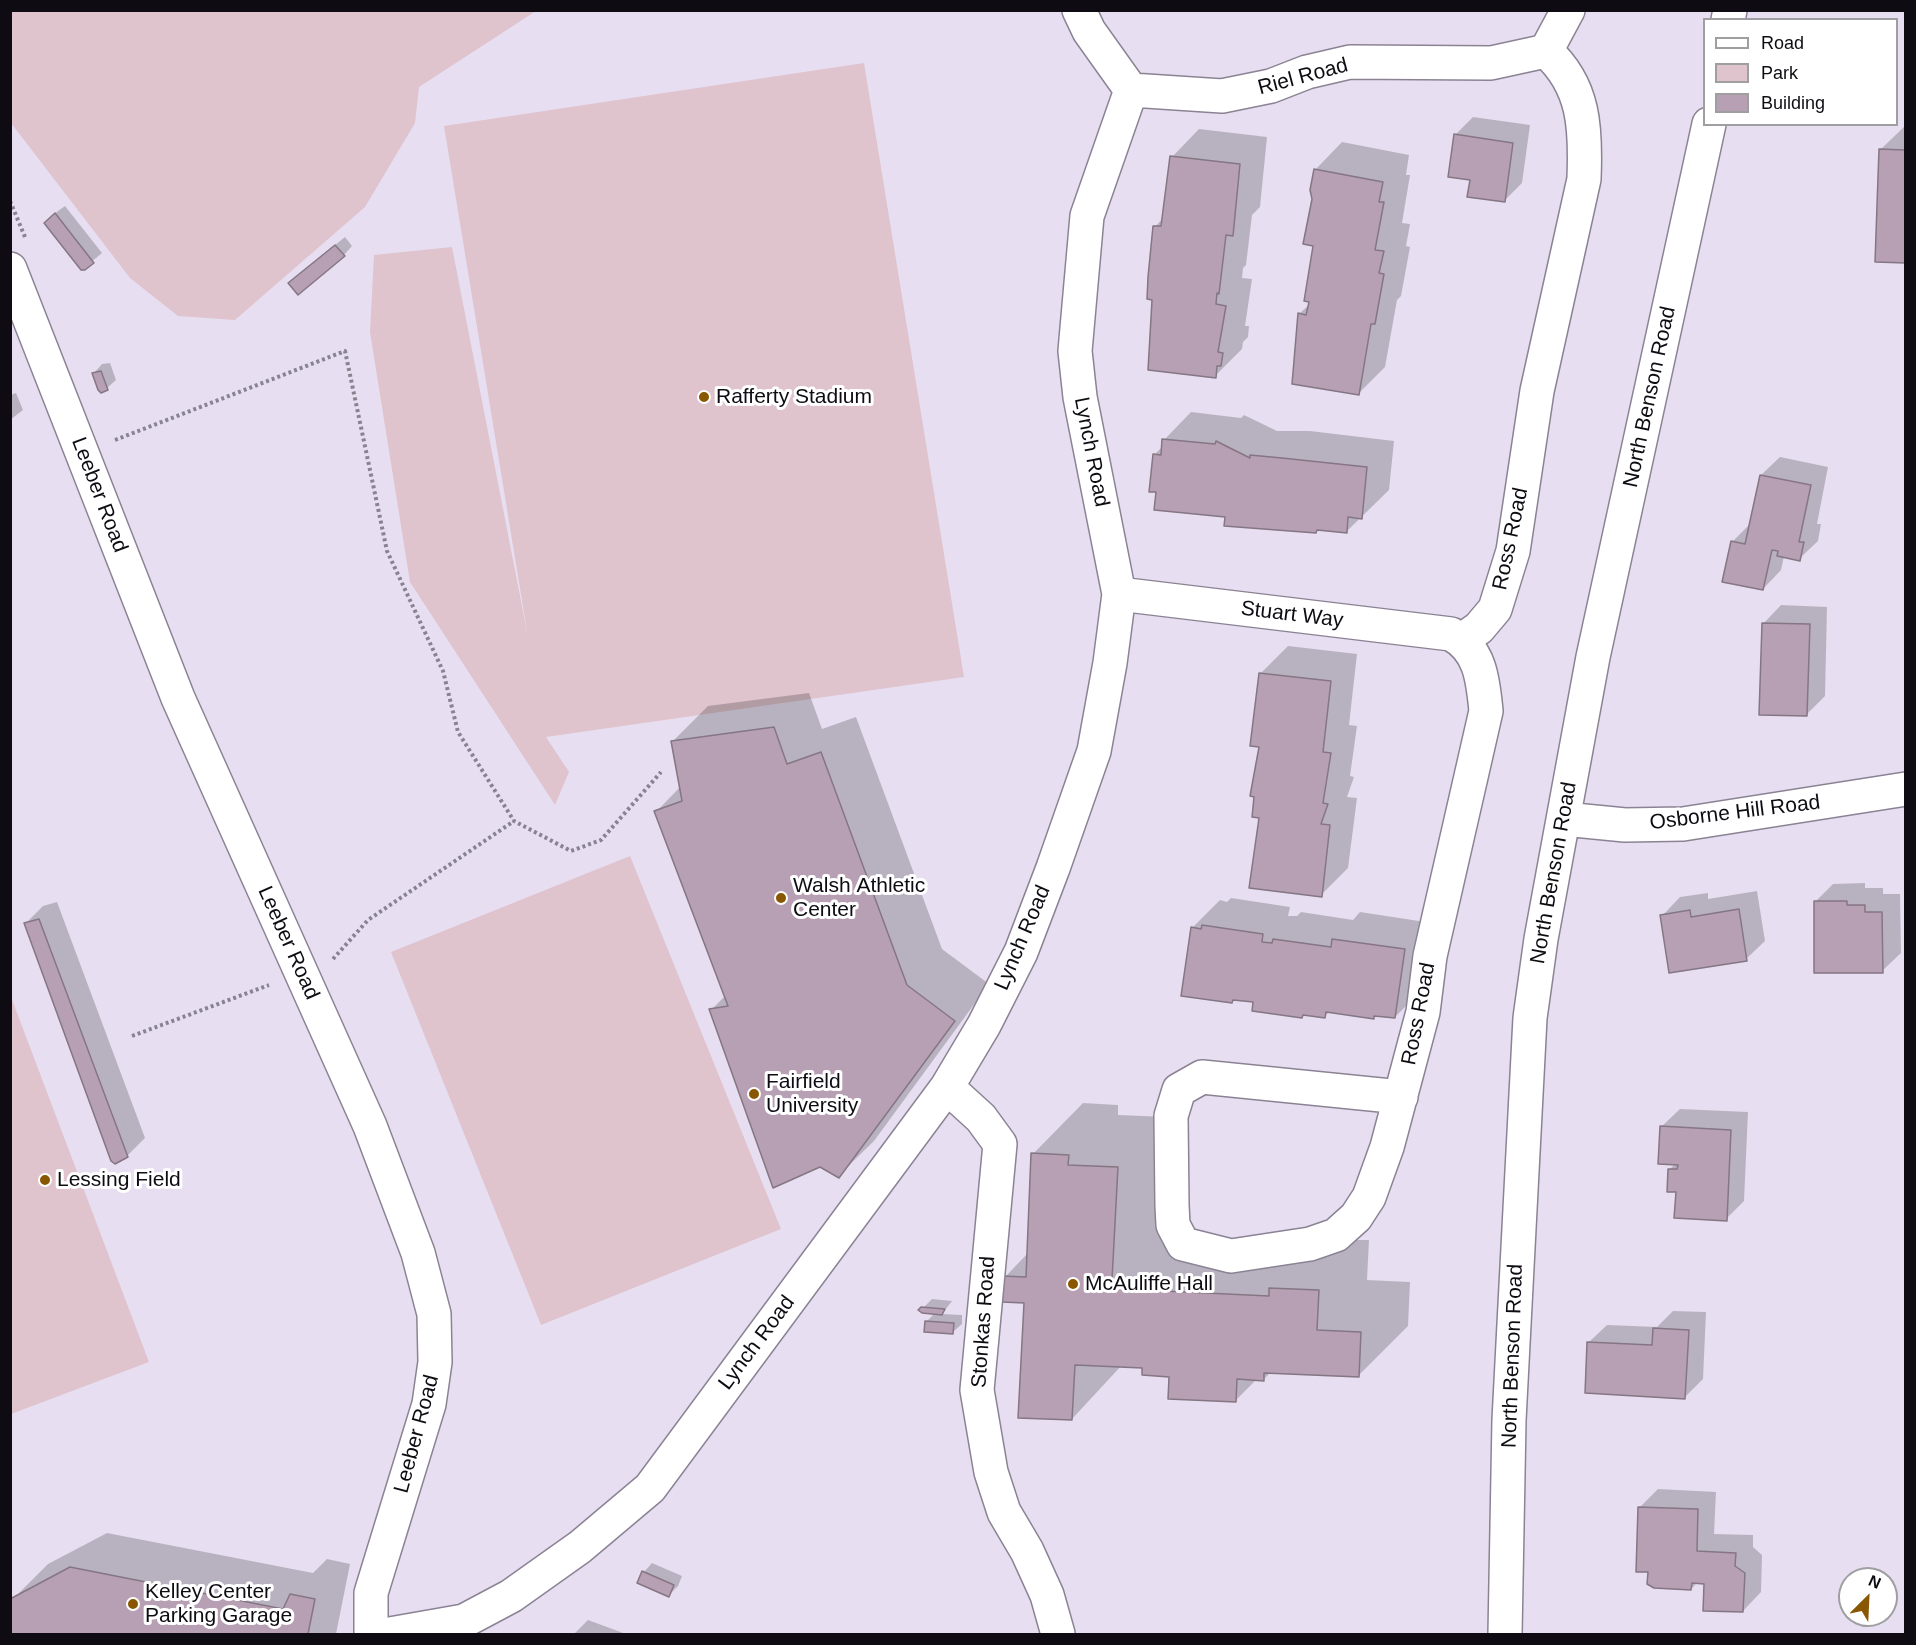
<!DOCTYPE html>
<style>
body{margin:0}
#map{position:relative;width:1916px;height:1645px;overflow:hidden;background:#e7dff1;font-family:Arial,sans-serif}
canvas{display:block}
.frame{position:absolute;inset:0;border:12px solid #0e0c12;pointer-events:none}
.legend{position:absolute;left:1703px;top:18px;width:195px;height:108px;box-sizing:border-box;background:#fff;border:2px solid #9f9ea0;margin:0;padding:8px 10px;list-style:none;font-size:18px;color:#0e0c12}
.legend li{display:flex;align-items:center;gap:12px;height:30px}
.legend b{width:30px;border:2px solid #9f9ea0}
.north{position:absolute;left:1838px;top:1567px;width:60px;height:60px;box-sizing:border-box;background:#fff;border:2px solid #9f9ea0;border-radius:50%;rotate:24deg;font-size:16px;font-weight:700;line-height:24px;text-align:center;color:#0e0c12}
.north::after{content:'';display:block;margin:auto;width:21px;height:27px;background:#895601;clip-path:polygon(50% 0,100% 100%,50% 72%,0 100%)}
</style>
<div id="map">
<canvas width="1916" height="1645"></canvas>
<div class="frame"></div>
<ul class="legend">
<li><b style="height:8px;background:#fff"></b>Road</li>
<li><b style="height:16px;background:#dfc3cd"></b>Park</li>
<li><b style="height:16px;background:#b79fb4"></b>Building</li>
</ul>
<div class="north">N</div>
</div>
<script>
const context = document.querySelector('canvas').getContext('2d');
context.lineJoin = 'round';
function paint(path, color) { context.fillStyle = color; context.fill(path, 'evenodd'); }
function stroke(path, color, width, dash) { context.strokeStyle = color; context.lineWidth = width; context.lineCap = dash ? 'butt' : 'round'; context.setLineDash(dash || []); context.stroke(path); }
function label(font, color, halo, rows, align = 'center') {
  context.font = font + ' Arial,sans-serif'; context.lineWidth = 6; context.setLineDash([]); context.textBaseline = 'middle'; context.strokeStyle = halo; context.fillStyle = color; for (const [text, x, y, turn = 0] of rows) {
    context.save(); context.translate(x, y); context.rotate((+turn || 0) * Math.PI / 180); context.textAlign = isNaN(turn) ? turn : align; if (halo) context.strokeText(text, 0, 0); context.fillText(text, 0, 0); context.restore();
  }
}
paint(new Path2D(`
 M11,10H536V11L419,87L415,123L365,207L235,320L178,316L130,278L11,123Z
 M864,63L964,677L546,737L569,772L555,805L410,582L370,332L374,255L452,247L528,637L444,126Z
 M630,856L781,1229L541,1325L391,952Z
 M11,997L149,1362L11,1414H10Z`), '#dfc3cd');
paint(new Path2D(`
 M1473,117L1530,125L1522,183L1504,201L1471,179L1455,135Z
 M1906,125V261L1880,150Z
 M1199,129L1267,137L1260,207L1252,215L1246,265L1243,268L1242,278L1252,279L1245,326H1249L1248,337L1243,342L1242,349L1215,376L1155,227L1163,218L1172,157Z
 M1342,142L1409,155L1406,175H1410L1402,223L1410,224L1406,246L1410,247L1401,296L1397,300L1385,367L1358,394L1299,314L1310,304L1314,245L1315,170Z
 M65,206L102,253L84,268L54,214Z
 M345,237L352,246L344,255L299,274Z
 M110,363L116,380L107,388L94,373L102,364Z
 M16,393L23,410L10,420V395Z
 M1191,412L1241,418L1244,415L1277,431H1310L1394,441L1389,490L1346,532L1319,528L1315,532L1227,516L1158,491L1154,455L1163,446L1164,440Z
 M1780,457L1828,467L1817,524H1821L1818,541L1799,559L1784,556L1781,570L1763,589L1732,542L1751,523L1761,475Z
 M1781,605L1827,607L1825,696L1807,714L1763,624Z
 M1288,646L1357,654L1349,725L1357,726L1350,776L1354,777L1347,797L1357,798L1348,868L1321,895L1261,817V673Z
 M809,693L822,729L856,717L942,949L989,984L874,1141L838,1176L711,1010L726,995L656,812L681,786L673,741L708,706Z
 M1865,883V888H1883V894H1900L1901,953L1882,971L1815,902L1833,884Z
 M1757,891L1765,941L1746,959L1662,916L1680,897L1708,893V899Z
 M1231,898L1290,907L1288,916H1297L1301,912L1353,920L1360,912L1432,923L1422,990L1395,1017L1376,1014L1373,1017L1330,1011L1325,1016L1305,1013L1302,1017L1255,1001L1235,998L1232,1002L1193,927L1220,900L1227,902Z
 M57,902L145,1138L127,1156L25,924L43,906Z
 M1083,1103L1118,1105V1115L1167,1117L1192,1240H1369L1367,1280L1410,1282L1408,1326L1358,1376L1271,1372L1263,1380L1257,1379L1235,1401L1144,1367L1122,1365L1072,1419L1025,1302L1005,1277L1028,1253L1033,1154Z
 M1680,1109L1748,1112L1744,1201L1726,1219L1678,1191L1669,1170L1676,1163L1661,1127Z
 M932,1299L952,1301L942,1314L962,1315V1324L953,1332L926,1322L935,1313L921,1310Z
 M1673,1311L1706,1312L1703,1379L1685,1397L1588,1343L1607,1325L1657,1327Z
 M1658,1489L1716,1492L1714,1534L1753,1535V1547L1762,1555L1761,1592L1743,1611L1706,1583L1698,1582L1691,1589L1649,1571L1640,1507Z
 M107,1533L313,1573L327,1559L350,1564L336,1634H10L12,1600L48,1564Z
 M652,1563L682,1576L678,1586L669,1595L644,1572Z
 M588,1620L626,1634H574Z`), '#0003');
const building = new Path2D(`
 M1454,134L1513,143L1505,202L1467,197L1470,180L1448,177Z
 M1879,149L1906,150V263L1875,262Z
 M1170,156L1240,164L1233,236L1226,235L1219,294L1217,293L1216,304L1226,306L1218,352L1223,353L1221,366H1217L1216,378L1148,370L1152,300L1147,299L1148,277L1153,226H1161Z
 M1314,169L1383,182L1379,202H1384L1375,250L1384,251L1379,273L1384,274L1375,324H1371L1359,395L1292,384L1298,313L1306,315L1309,302L1304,301L1313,246L1303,244L1312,199L1310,190Z
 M55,213L94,263L85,270H81L44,223Z
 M335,245L345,256L298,295L288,283Z
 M101,371L108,390L101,393L98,390L92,373Z
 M1162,439L1215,444L1216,441L1250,458V455L1282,458L1367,467L1362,519L1348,517L1347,533L1317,530L1316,533L1224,526L1225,517L1154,510L1156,492H1149L1153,454L1161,455Z
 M1760,475L1811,485L1799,542H1804L1800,561L1777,556L1778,551L1772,550L1763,590L1722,582L1731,541L1745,544Z
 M1762,623L1810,624L1807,716L1759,715Z
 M1259,673L1331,681L1323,752L1331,753L1323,803L1328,804L1321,824L1330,825L1322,897L1249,888L1259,818L1252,817L1254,797L1250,796L1259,747L1250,746Z
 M774,727L787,764L821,752L907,985L955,1021L839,1178L820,1167L773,1188L709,1009L728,1006L654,811L682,801L671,741Z
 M1814,901H1847V905H1865V912H1882L1883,973H1814Z
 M1739,909L1747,961L1669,973L1660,915L1690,910L1691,917Z
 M39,919L128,1157L115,1164L111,1161L24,923Z
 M1202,925L1263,934L1262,942L1272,943L1273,939L1331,947L1332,939L1405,949L1395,1018L1374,1016V1019L1326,1012L1325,1018L1303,1015L1302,1018L1252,1011L1253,1002L1233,1000L1232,1003L1181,996L1191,927L1201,929Z
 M1660,1126L1731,1130L1727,1221L1674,1218L1676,1192H1667L1668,1169H1677L1678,1165L1658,1164Z
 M1031,1153L1069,1155L1068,1165L1118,1167L1112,1280L1143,1281V1290L1269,1296V1288L1319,1290L1317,1330L1361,1332L1359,1377L1264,1373V1381L1237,1379L1236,1402L1168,1399L1169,1377L1142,1375V1368L1075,1365L1072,1420L1018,1418L1024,1303L1002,1302L1003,1276L1026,1277Z
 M921,1307L945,1309L942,1315L922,1313L918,1310Z
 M925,1321L954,1323L953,1334L924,1332Z
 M1653,1328L1689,1330L1685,1399L1585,1393L1587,1342L1652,1345Z
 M1638,1507L1698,1509L1697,1551L1736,1553L1735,1566L1745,1573L1743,1612L1703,1611L1704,1584L1692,1583L1691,1590L1654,1588L1647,1584L1648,1572H1636Z
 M70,1567L283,1609L290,1594L315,1599L308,1634H10V1599Z
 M642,1571L674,1585L669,1597L637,1583Z`);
paint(building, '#b79fb4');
stroke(building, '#857683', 1.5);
const street = new Path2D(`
 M1079,10L1089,31L1131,90
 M1546,51L1568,10
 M1131,90L1222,96L1271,86L1307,72L1350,62L1491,63L1546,51
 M10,269L178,698L370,1126L418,1253L434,1314L435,1362L429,1404L371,1593V1634
 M1119,594L1451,634C1481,650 1483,681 1486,711L1430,956L1423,1012L1387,1147L1369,1197L1356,1217L1336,1235L1310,1244L1231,1256L1183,1244L1173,1225L1172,1205L1171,1116L1179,1090L1202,1077L1401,1097
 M1462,640L1479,628L1495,609L1513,551L1537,391L1584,179C1586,129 1585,86 1546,51
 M947,1087L981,1118L1000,1144L977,1390L991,1472L1004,1512L1027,1551L1047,1595L1058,1634
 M390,1634L464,1621L511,1596L580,1547L650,1488L947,1087L984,1025L1021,952L1053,868L1094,751L1110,663L1119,594L1080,397L1075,351L1087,216L1131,90`);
const secondary = new Path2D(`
 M1728,20L1730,10
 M1564,819L1625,825L1683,824L1906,789
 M1505,1634L1509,1420L1530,1018L1541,939L1593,657L1709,124`);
stroke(street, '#8b8394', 36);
stroke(secondary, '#8b8394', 36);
stroke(new Path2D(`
 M10,201L25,237
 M115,440L345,351L387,551L443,671L458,732L514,821L571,851L601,840L661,772
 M333,959L368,920L514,821
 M132,1036L269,985`), '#888390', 4, [3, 3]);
stroke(street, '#fff', 33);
stroke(secondary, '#fff', 33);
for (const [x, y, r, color] of [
 [704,397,6,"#895601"],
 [781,898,6,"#895601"],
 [754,1094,6,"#895601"],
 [45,1180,6,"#895601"],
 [1073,1284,6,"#895601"],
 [133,1604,6,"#895601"]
]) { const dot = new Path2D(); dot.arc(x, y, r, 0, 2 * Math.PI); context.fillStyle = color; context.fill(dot); stroke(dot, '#fff', 2); }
label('21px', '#0e0c12', '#fff', [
 ["Riel Road",1303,77,-15],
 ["North Benson Road",1650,397,-78],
 ["Lynch Road",1091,452,79],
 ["Leeber Road",99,495,69],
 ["Ross Road",1511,539,-78],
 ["Stuart Way",1292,615,7],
 ["Osborne Hill Road",1735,813,-7],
 ["North Benson Road",1554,873,-80],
 ["Lynch Road",1023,938,-67],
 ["Leeber Road",288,943,66],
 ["Ross Road",1419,1014,-79],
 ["Stonkas Road",984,1322,-86],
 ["Lynch Road",757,1343,-53],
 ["North Benson Road",1513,1356,-88],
 ["Leeber Road",417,1434,-75]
]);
label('21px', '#0e0c12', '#fff', [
 ["Rafferty Stadium",716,397],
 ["Walsh Athletic",793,886],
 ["Center",793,910],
 ["Fairfield",766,1082],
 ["University",766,1106],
 ["Lessing Field",57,1180],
 ["McAuliffe Hall",1085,1284],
 ["Kelley Center",145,1592],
 ["Parking Garage",145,1616]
], 'left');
</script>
